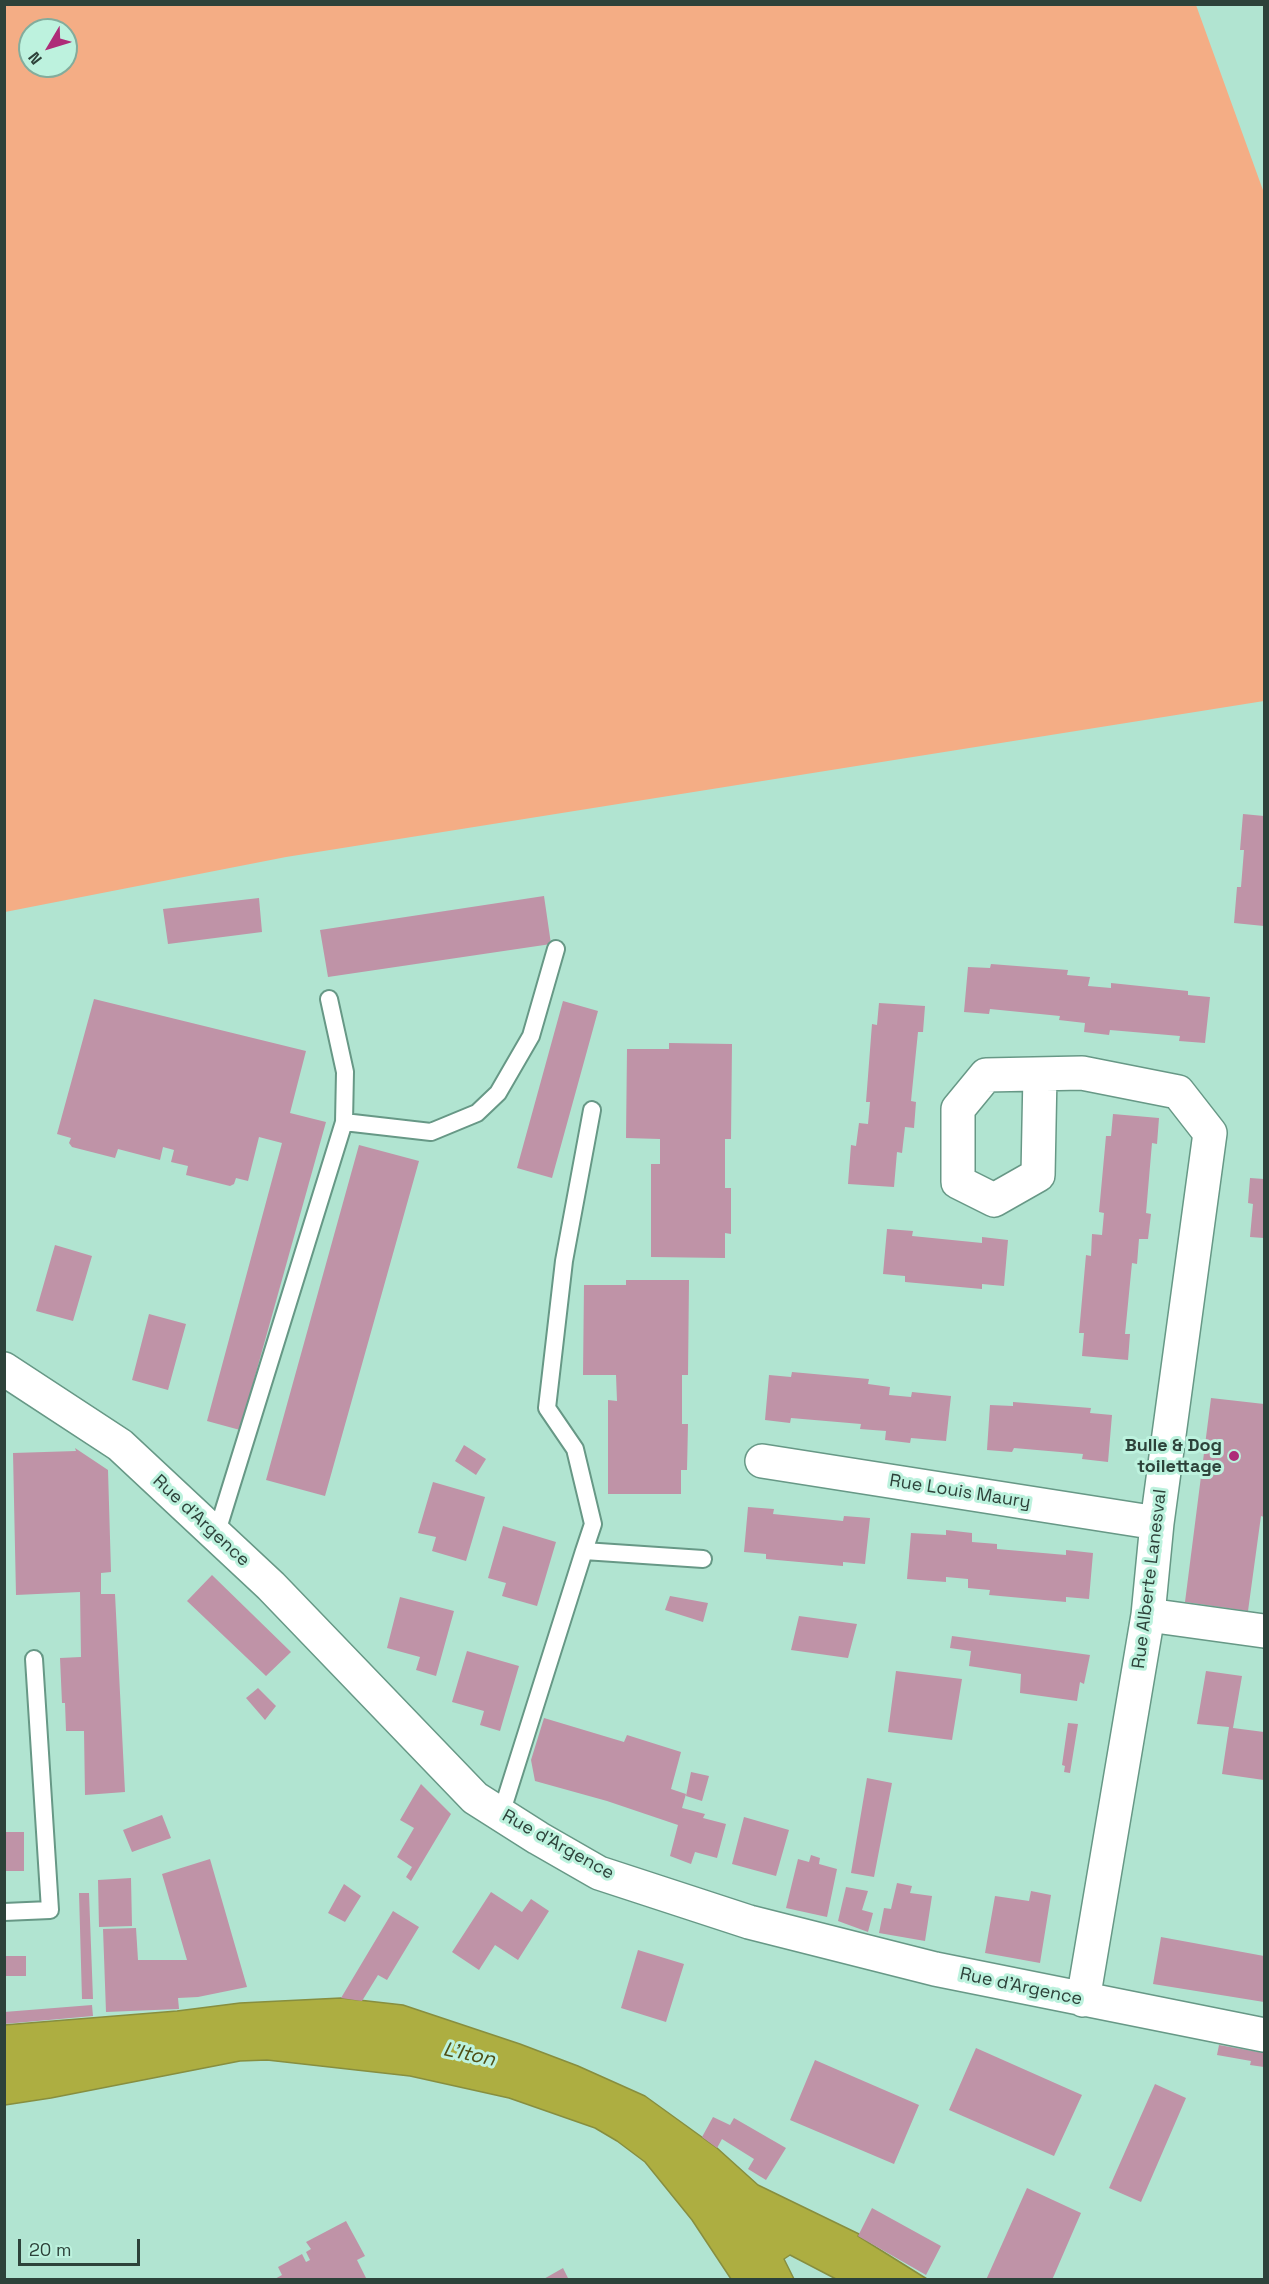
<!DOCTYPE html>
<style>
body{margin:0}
#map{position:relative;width:1269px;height:2284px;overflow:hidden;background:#b1e4d1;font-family:"Space Grotesk",sans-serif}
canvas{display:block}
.frame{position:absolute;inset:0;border:6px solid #2d423a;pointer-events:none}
.north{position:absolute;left:18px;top:18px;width:60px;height:60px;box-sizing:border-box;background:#bdf2de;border:2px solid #83ac9c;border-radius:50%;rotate:232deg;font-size:16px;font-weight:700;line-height:24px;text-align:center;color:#2d423a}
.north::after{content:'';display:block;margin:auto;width:21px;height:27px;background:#ae2c78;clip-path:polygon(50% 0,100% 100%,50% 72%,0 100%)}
.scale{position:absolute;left:18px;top:2239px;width:122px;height:27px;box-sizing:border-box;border:3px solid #2d423a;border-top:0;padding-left:8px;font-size:18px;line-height:21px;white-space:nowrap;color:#2d423a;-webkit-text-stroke:4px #bdf2de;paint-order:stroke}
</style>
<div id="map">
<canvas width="1269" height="2284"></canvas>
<div class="frame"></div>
<div class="north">N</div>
<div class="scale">20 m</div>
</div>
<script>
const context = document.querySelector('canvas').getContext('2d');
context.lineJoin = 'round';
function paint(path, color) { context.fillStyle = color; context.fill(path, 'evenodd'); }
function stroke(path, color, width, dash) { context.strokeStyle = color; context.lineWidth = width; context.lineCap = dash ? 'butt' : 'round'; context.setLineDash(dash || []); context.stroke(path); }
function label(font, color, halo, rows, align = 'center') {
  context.font = font + ' "Space Grotesk",sans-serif'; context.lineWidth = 6; context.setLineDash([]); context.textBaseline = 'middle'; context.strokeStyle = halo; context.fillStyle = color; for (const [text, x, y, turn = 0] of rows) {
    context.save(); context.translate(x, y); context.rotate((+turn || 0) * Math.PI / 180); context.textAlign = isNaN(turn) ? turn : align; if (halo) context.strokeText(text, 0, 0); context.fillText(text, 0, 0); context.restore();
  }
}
paint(new Path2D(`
 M5,4L1196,5L1264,193V701L286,857L5,912ZM30,30H66V66H30Z`), '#f4ad85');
const water = new Path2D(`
 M341,1998L403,2005L520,2044L578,2066L645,2096L717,2148L758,2185L859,2234L858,2236L927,2279H836L790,2255L784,2259L794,2279H731L692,2220L645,2162L617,2141L595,2128L509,2098L410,2076L267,2060L240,2061L51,2098L5,2105L4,2025L177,2011L240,2003Z`);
paint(water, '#adae41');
stroke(water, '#878e3f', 1.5);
paint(new Path2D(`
 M1243,814L1264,816V926L1234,923L1237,887H1241L1244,850H1240Z
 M544,896L551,944L328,977L320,930Z
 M259,898L262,932L168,944L163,909Z
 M991,964L1068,970L1067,975L1090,977L1088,986L1111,988V983L1188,991V995L1210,997L1205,1043L1179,1041L1180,1036L1110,1030L1109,1035L1084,1032L1085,1023L1059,1020L1060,1016L990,1009L989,1014L964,1012L968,967L990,968Z
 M94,999L306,1051L290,1113L326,1122L240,1430L207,1421L282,1143L259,1137L248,1181L236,1178L234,1184L230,1186L186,1175L188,1166L171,1162L174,1150L163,1147L160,1160L118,1149L115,1158L72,1147L69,1143L71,1138L57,1134Z
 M563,1001L598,1011L552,1178L517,1168Z
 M879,1003L925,1006L923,1032H918L911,1101L916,1102L914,1128L905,1127L902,1153L897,1152L894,1187L848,1184L851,1145L856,1146L859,1123L868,1124L870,1102H866L872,1024L877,1025Z
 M669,1043L732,1044L731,1139H725V1188H731V1234L725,1233V1258L651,1257V1164H660V1139L626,1138L627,1049H669Z
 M1113,1114L1159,1118L1157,1144L1152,1143L1146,1213L1151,1214L1148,1239H1139L1137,1264L1132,1263L1125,1334H1130L1128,1360L1082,1356L1084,1333H1079L1086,1255L1091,1256L1092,1234L1102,1235L1104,1213L1099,1212L1106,1136H1111Z
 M359,1145L419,1161L325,1496L266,1480Z
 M1250,1178L1264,1179V1238L1250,1237L1253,1204L1248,1203Z
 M887,1229L913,1231L912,1236L982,1243V1237L1008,1240L1004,1286L982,1284V1289L905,1282V1276L883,1274Z
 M55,1245L92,1256L73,1321L36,1311Z
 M626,1280H689L688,1375H682V1424H688L687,1470H681V1494H608V1400L617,1401L616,1375H583L584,1285H626Z
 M149,1314L186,1324L168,1390L132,1380Z
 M792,1372L869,1379L868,1384L890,1387L889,1395L911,1397L912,1392L951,1396L946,1441L911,1438L910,1443L885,1440L886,1431L860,1429L861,1424L791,1418L790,1423L765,1420L769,1375L791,1377Z
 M1211,1398L1264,1404V1517L1261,1516L1248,1611L1185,1602Z
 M1013,1402L1091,1408L1090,1413L1112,1415L1108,1462L1082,1459L1083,1454L1014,1448L1012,1452L987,1450L990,1405L1013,1406Z
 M464,1445L486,1459L476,1475L455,1461Z
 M75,1448L108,1470L111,1572L101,1573V1594H115L125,1792L85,1795L84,1731H66L65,1703H62L60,1658L81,1657L80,1592L16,1595L13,1453L76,1451Z
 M433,1482L485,1497L466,1561L432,1551L436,1537L418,1533Z
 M748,1507L774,1509L773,1514L843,1521L844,1516L870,1518L865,1564L843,1562V1566L766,1559V1554L744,1552Z
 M503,1526L556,1542L537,1606L502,1596L506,1583L488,1578Z
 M946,1530L972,1533V1542L997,1544V1549L1066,1555V1550L1093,1553L1089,1599L1066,1597V1602L989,1595L990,1590L968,1588V1579L946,1577V1582L907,1579L911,1533L946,1535Z
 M212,1575L291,1652L266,1676L187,1601Z
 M670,1596L708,1603L703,1622L665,1610Z
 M400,1597L454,1611L436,1676L416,1670L420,1657L387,1648Z
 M799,1616L857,1624L848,1658L791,1650Z
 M952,1636L1090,1655L1084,1684L1080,1682L1077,1701L1020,1693L1021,1674L969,1666L971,1651L950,1648Z
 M467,1651L519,1666L500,1731L480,1725L484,1711L452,1702Z
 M896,1671L962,1679L952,1740L888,1732Z
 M1206,1671L1242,1676L1233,1728L1264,1732V1780L1222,1774L1229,1727L1197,1724Z
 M258,1688L276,1706L265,1720L246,1698Z
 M544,1718L624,1742L627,1735L681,1752L671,1789L686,1794L682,1808L705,1814L703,1818L726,1824L717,1858L695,1852L691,1864L670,1856L678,1825L607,1801L535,1781L531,1760Z
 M1068,1723L1078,1724L1070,1773L1064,1772L1065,1766L1062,1765Z
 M691,1772L709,1776L702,1801L686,1796Z
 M867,1778L892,1783L874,1877L851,1873Z
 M421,1784L451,1814L411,1881L406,1877L412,1867L397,1857L414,1828L400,1820Z
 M162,1815L171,1838L132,1852L123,1830Z
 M744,1817L789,1830L776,1876L732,1864Z
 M4,1832H24V1871H4Z
 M811,1855L820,1858L819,1864L837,1869L827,1917L786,1908L798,1859L809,1862Z
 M210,1859L247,1987L198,1997L178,1998L179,2009L106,2012L103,1929L136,1928L138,1960H187L162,1874Z
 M131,1878L132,1926L99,1927L98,1880Z
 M897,1883L912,1886L910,1893L932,1896L925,1941L879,1933L884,1908L891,1909Z
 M344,1884L361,1896L345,1922L328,1913Z
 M846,1887L868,1891L862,1910L873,1913L868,1932L838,1921Z
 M1031,1891L1051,1895L1040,1963L985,1953L995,1896L1029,1901Z
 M491,1892L522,1912L531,1899L549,1911L518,1960L495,1945L479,1970L452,1952Z
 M79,1893H89L93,1999H82Z
 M393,1911L419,1927L387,1980L378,1975L362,2001L341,1998Z
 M1161,1937L1264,1956V2002L1153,1984Z
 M638,1950L684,1964L666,2022L621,2008Z
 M4,1956H26V1976H4Z
 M92,2005L93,2016L4,2024V2012Z
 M1219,2045L1264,2053V2067L1250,2065L1251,2061L1217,2055Z
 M976,2048L1082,2095L1054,2156L949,2110Z
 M815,2060L919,2105L894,2164L790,2120Z
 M1155,2084L1186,2098L1141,2202L1109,2188Z
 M713,2117L730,2125L734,2118L786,2148L766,2180L748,2169L754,2159L722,2139L717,2148L702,2137Z
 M1027,2188L1081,2213L1052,2280H986Z
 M872,2208L941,2246L926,2275L858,2236Z
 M346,2221L365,2256L357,2260L367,2280H273L282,2275L278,2267L302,2254L306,2262L310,2260L306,2252L311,2249L306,2242Z
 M563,2268L569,2280H542Z`), '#bf93a7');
const lane = new Path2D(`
 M344,1122L431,1132L477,1113L498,1093L531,1036L556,949
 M216,1535L344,1122L345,1072L329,999
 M584,1551L593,1524L575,1449L547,1408L564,1261L592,1110
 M501,1814L584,1551L703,1559
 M4,1912L50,1910L34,1659`);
const street = new Path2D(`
 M1040,1074L1038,1175L994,1200L958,1182V1109L986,1075L1082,1073L1178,1092L1210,1133L1157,1523L1148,1615L1083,2000
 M4,1369L120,1445L271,1586L475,1798L538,1838L599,1873L749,1922L935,1969L1264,2035
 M762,1461L1157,1523
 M1148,1615L1264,1631`);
stroke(lane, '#679886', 20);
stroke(street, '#679886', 36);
stroke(lane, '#fff', 16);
stroke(street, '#fff', 33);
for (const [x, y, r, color] of [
 [1234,1456,6,"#ae2c78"]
]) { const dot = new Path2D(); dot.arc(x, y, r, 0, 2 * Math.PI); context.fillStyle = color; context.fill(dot); stroke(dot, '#bdf2de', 2); }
label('bold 18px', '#2d423a', '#bdf2de', [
 ["Bulle & Dog",1222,1446],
 ["toilettage",1222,1467]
], 'right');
label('18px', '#2d423a', '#bdf2de', [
 ["Rue Louis Maury",960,1492,9],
 ["Rue d'Argence",201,1521,43],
 ["Rue Alberte Lanesval",1150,1579,-83],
 ["Rue d'Argence",558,1845,29],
 ["Rue d'Argence",1021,1987,12]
]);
label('italic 20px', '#4e4e14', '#bdf2de', [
 ["L'Iton",469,2055,12]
]);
</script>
